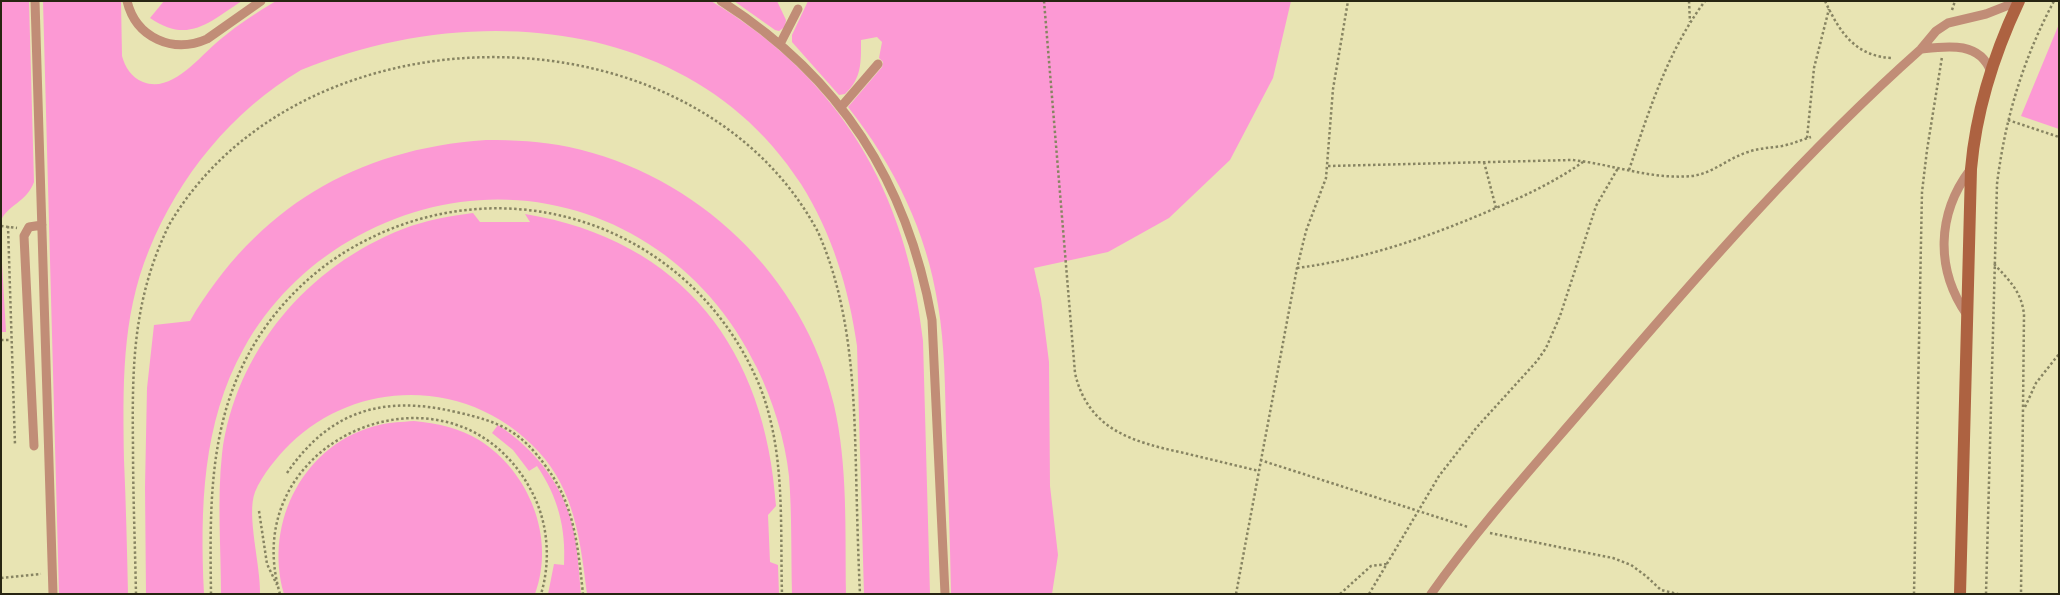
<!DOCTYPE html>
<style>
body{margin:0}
#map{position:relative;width:2060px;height:595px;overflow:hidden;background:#e8e4b3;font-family:"Times New Roman",serif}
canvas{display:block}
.frame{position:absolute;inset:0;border:2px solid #272512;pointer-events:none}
</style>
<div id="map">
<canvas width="2060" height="595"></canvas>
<div class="frame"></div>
</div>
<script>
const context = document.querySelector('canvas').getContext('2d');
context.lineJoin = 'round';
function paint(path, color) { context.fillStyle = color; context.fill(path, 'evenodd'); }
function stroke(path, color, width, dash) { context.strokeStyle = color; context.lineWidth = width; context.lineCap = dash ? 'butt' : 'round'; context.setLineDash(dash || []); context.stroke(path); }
paint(new Path2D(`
 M1,1H29L34,182C27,202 6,206 1,221Z
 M43,1H121L122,56C125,67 131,77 143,82C173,94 200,55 222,38C239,24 257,12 276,1H711C840,78 907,192 923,341L930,594H864L857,346C849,289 832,233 801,184C693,16 471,0 301,70C232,111 179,176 149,250C121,318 123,388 124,460C126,505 127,549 128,594H59Z
 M164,1H242C210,21 189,45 150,18Z
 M734,1H777L786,20L785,27L779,31L775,30Z
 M808,1H1291L1273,78L1230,160L1169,218L1108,252L1034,268L1041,299L1049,362L1050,486L1058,555L1052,594H951C950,539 948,485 946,430C945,389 945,347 938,305C927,232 894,165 848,107L882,67L883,62L879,58L882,42L877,37L861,40C861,62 862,78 845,94L839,95L792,42V35Z
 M2059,24V129L2021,116Z
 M486,140C514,140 541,141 569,147C696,174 805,276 834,405C848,466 845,531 846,594H792C791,555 792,515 789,476C785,439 773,401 757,368C682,211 500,152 349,241C306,266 268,304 244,348C202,423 200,509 204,594H146L145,487L147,388L154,325L190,321C257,208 355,149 486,140Z
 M473,213L480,222H530L525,214C683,240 766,350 776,506L768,515L770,562L778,565L779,594H587C581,546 576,498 545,459C481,380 363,373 290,444C277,457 262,475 255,492C246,515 261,566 260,594H221C221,547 217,500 222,454C235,351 308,266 403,229C426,220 450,216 473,213Z
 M1,246L6,332H1Z
 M414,421C437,423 459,428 479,440C529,471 556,538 535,594H284C263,522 305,442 379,425C391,422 402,422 414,421Z
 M498,425C536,450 565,487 574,532C578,552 579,573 581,594H548L554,564L564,565C566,528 558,497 537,466L529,471L513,450L492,433Z`), '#fc99d4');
stroke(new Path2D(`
 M1044,1L1075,373C1088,430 1133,442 1184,453C1209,459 1234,465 1259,471
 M1689,1L1690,22
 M1825,1C1840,33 1856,57 1893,58
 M1952,10L1955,1
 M2008,120L2059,137
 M1807,138L1814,68L1829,9
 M1484,162L1496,208
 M1328,166L1572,160C1612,164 1651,180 1692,176C1714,173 1728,158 1748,152C1759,148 1770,148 1782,146C1792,144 1801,140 1811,137
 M1629,170C1649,111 1667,52 1705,1
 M1,226L17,228
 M8,226L15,445
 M1994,264C2009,280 2022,292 2024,315L2021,594
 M1297,268C1367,259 1431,236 1496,208C1527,195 1556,181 1583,162
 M1,340H11
 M2025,407L2036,383L2059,354
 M1260,460L1468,527
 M287,473C330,410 384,395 456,412C500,422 520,430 547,468C575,506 578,548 583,594
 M259,511L267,564L277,585
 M1490,533L1613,558L1631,565L1646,576L1661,590L1678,594
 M1,578L41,574
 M136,594C135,544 133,495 133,446C132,365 133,299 169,225C301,0 694,0 818,232C851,306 854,389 856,469C857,511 858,552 860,594
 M211,594C210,513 208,431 247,357C271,311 311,270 357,245C507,162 690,225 758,382C786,448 780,524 782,594
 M280,594C233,435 458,345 533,494C548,524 551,561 541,594
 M1236,594L1297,268L1306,231L1326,178L1333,89L1348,1
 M1340,594L1371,566L1387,564
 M1369,594L1439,476L1477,427L1537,361L1546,348L1560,316L1596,206L1618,168
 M1914,594L1922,192L1927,150L1942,57
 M1986,594L1997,184C2005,119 2023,59 2054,1`), '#878462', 2.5, [2.5, 2.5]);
stroke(new Path2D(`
 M35,1L53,594
 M127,1C136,38 173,54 207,39L261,1
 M721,1C840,77 907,181 932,320L945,594
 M780,44L798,9
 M1921,49C1947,46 1980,41 1991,72
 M841,107L878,64
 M1967,315C1935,269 1937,214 1970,170
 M34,446L24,236L29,227L42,225
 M1431,594C1482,522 1542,457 1599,390C1701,271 1804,153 1921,49L1936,31L1948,23L1986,14L2019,1`), '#c18d77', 9);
stroke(new Path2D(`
 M1960,594L1971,169C1976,111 1994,54 2019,1`), '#ad6241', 12);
</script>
